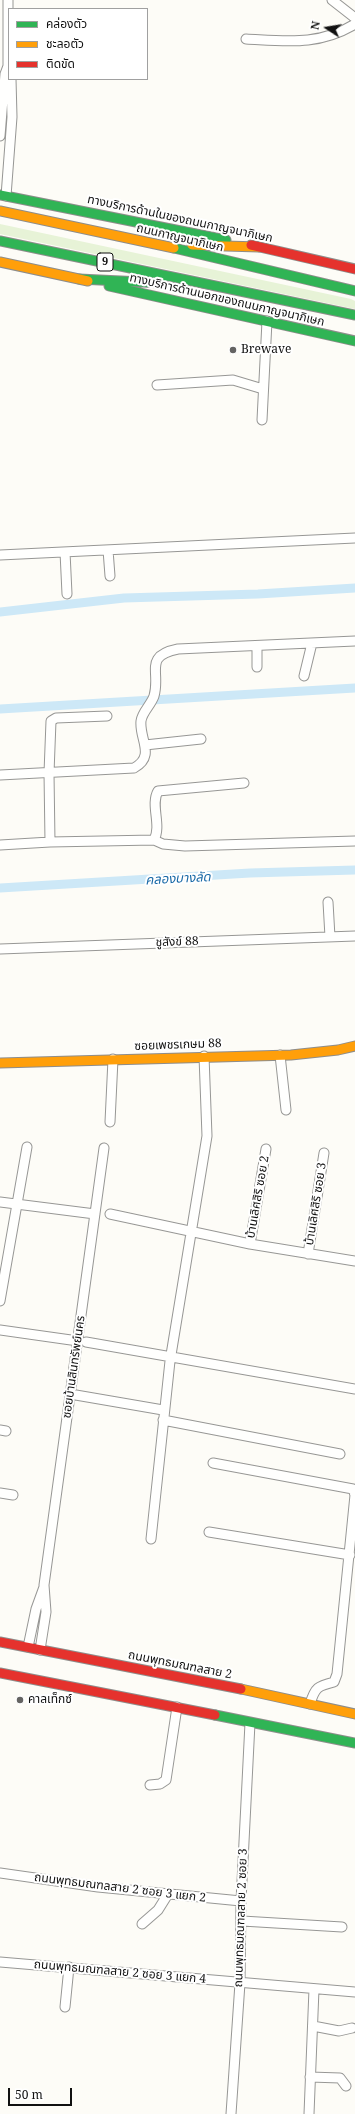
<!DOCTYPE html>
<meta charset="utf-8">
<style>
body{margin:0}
#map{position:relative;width:355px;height:2114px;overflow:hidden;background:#fdfcf7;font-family:"Noto Serif","Noto Sans Thai",serif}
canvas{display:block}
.legend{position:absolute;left:8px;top:8px;width:140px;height:72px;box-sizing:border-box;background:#fff;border:1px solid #a0a0a0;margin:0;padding:5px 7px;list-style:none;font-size:12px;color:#111}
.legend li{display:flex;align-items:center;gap:8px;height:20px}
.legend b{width:20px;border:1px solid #a0a0a0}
.north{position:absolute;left:307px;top:8px;width:40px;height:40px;-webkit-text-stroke:3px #fff;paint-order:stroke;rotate:282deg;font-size:11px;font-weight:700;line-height:16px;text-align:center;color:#111}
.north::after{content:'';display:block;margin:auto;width:14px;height:18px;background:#111;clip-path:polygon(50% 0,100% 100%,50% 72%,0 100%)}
.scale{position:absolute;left:8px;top:2088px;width:64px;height:18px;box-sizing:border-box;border:2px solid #111;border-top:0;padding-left:5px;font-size:12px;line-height:14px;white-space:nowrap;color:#111;-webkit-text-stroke:3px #fff;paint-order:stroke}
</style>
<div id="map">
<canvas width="355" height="2114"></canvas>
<ul class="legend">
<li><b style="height:5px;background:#30b455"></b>คล่องตัว</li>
<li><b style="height:5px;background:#ff9f0a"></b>ชะลอตัว</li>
<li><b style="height:5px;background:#e5322d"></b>ติดขัด</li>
</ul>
<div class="north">N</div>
<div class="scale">50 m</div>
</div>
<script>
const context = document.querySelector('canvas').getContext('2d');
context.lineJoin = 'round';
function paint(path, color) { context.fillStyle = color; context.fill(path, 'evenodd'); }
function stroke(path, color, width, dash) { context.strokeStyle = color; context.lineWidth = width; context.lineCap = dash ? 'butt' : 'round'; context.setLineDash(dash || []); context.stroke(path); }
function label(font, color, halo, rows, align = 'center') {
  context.font = font + ' "Noto Serif","Noto Sans Thai",serif'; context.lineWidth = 4; context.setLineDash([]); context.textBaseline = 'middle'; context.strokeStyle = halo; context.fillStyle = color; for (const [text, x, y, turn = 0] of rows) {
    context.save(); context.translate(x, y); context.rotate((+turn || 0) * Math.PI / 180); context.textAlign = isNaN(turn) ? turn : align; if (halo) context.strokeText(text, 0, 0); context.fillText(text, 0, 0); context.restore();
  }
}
paint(new Path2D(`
 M0,224L351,299L355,301V309L0,234Z`), '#e7f3d7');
stroke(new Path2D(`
 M0,612L124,598L258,594L355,588
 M0,709L355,688
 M0,888L250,873L355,870`), '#cde8f7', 9);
const street = new Path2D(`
 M332,0L355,18
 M246,39C286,41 319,46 355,24
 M0,136L5,74L8,66V0
 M6,196L12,117L11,79
 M157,385L233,380L263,389
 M262,420L267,321
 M108,550L110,576
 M65,552L67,594
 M0,555L355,538
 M257,646V667
 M304,676L312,643
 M145,745L201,739
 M0,775L134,768C156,756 139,739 141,721C142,712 151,705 154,696C161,672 143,656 178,649L355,641
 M154,840C162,825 150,805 158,791L244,783
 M50,842L49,773L51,721L56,718L107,716
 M0,845L50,842L154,840L163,844L185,846L355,841
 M328,902L330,937
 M0,949L355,936
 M280,1055L286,1110
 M110,1122L113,1059
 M0,1202L95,1214
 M110,1214L250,1244L355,1261
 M250,1244L266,1149
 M308,1254L324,1153
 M0,1301L27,1147
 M0,1330L78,1341
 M86,1342L355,1389
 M70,1394L163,1410
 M163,1420L340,1454
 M0,1430L6,1431
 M213,1463L353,1489L355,1495L337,1674L334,1682C318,1686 315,1687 310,1704
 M0,1493L13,1495
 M209,1532L350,1555
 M151,1539L170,1361L207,1136L204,1056
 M28,1647L36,1609L44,1587
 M40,1650L46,1612L44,1585L104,1148
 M150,1785L160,1784L166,1780L177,1707
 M0,1873L98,1887L241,1901
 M242,1921L342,1927
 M142,1924L158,1910L168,1894
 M0,1962L355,1992
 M65,2007L69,1967
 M313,2026L339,2031L352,2028
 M310,2077L340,2078L346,2086
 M231,2114L240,1983L241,1901L250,1723
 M309,2114L314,1989`);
const fast = new Path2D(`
 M0,195L226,240
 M0,241L355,315
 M174,248L355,291
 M79,279L163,283
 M109,286L355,341
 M215,1715L355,1743`);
const slow = new Path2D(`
 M0,211L174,248
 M192,245L259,247
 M0,262L88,281
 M0,1063L291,1055L338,1050L355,1046
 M241,1689L355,1714`);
const jam = new Path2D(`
 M251,245L355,269
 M0,1642L241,1689
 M0,1673L215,1715`);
stroke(street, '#979795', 11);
stroke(fast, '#8e8d8b', 11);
stroke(slow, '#8e8d8b', 11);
stroke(jam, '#8e8d8b', 11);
stroke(street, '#fffffe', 9);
stroke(fast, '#30b455', 9);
stroke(slow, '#ff9f0a', 9);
stroke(jam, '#e5322d', 9);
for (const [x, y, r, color] of [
 [233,350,4,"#646362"],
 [20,1700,4,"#646362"]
]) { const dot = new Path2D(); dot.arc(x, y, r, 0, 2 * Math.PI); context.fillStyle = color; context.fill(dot); stroke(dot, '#fff', 1.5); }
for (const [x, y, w] of [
 [105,262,16]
]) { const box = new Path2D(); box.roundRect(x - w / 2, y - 9, w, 18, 3); context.fillStyle = '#fff'; context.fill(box); stroke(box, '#111', 1); }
label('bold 11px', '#111', null, [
 ["9",105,262]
]);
label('12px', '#111', '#fff', [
 ["ทางบริการด้านในของถนนกาญจนาภิเษก",180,219,12],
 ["ถนนกาญจนาภิเษก",180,238,13],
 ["ทางบริการด้านนอกของถนนกาญจนาภิเษก",227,300,13],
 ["ชูสังข์ 88",177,942,-2],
 ["ซอยเพชรเกษม 88",178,1045,-2],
 ["บ้านเลิศสิริ ซอย 2",258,1197,-80],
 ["บ้านเลิศสิริ ซอย 3",316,1204,-81],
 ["ซอยบ้านสินทรัพย์นคร",74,1367,-82],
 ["ถนนพุทธมณฑลสาย 2",180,1665,11],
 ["ถนนพุทธมณฑลสาย 2 ซอย 3 แยก 2",120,1888,7],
 ["ถนนพุทธมณฑลสาย 2 ซอย 3",241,1918,-88],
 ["ถนนพุทธมณฑลสาย 2 ซอย 3 แยก 4",120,1972,5]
]);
label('12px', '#111', '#fff', [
 ["Brewave",241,350],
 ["คาลเท็กซ์",28,1700]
], 'left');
label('italic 13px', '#1768a6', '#fff', [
 ["คลองบางลัด",178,879,-3]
]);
</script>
